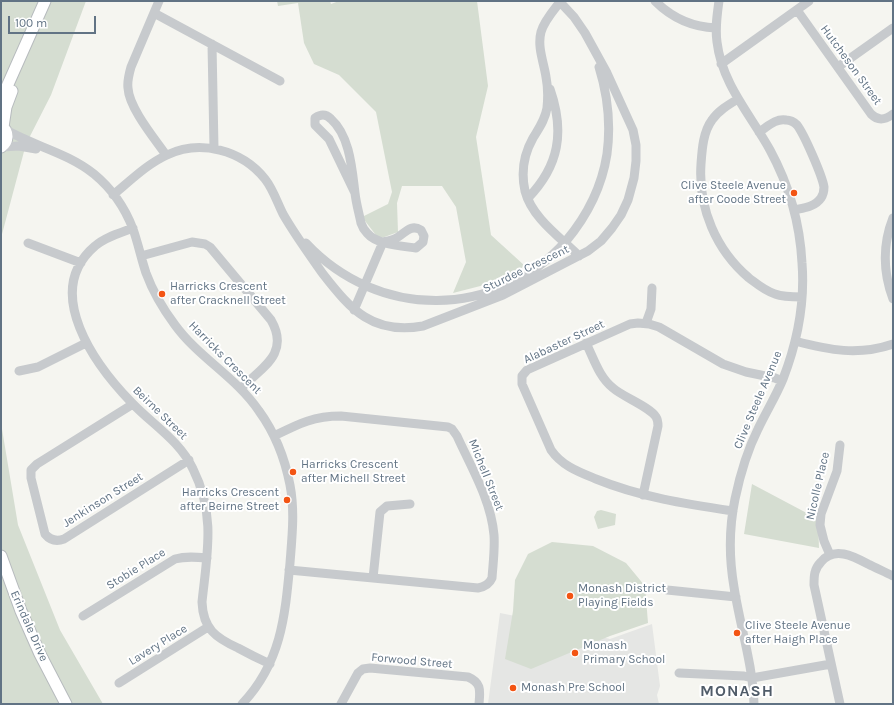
<!DOCTYPE html>
<style>
body{margin:0}
#map{position:relative;width:894px;height:705px;overflow:hidden;background:#f5f5f0;font-family:Karla,sans-serif}
canvas{display:block}
.frame{position:absolute;inset:0;border:2px solid #617384;pointer-events:none}
.scale{position:absolute;left:8px;top:16px;width:88px;height:18px;box-sizing:border-box;border:2px solid #617384;border-top:0;padding-left:5px;font-size:12px;line-height:14px;white-space:nowrap;color:#617384;-webkit-text-stroke:3px #fff;paint-order:stroke}
</style>
<div id="map">
<canvas width="894" height="705"></canvas>
<div class="frame"></div>
<div class="scale">100 m</div>
</div>
<script>
const context = document.querySelector('canvas').getContext('2d');
context.lineJoin = 'round';
function paint(path, color) { context.fillStyle = color; context.fill(path, 'evenodd'); }
function stroke(path, color, width, dash) { context.strokeStyle = color; context.lineWidth = width; context.lineCap = dash ? 'butt' : 'round'; context.setLineDash(dash || []); context.stroke(path); }
function label(font, color, halo, rows, align = 'center') {
  context.font = font + ' Karla,sans-serif'; context.lineWidth = 4; context.setLineDash([]); context.textBaseline = 'middle'; context.strokeStyle = halo; context.fillStyle = color; for (const [text, x, y, turn = 0] of rows) {
    context.save(); context.translate(x, y); context.rotate((+turn || 0) * Math.PI / 180); context.textAlign = isNaN(turn) ? turn : align; if (halo) context.strokeText(text, 0, 0); context.fillText(text, 0, 0); context.restore();
  }
}
paint(new Path2D(`
 M500,613L515,616L610,639L652,624L660,686L657,695L659,704H488Z`), '#e5e6e4');
paint(new Path2D(`
 M1,1H86L51,95L26,144L1,238Z
 M277,1H330L331,4L339,1H477L488,86L476,137L491,235L525,266L496,282L453,293L466,262L456,207L442,186H402L397,203L398,232L379,239L362,217L388,204L392,192L376,112L339,75L314,64L304,43L298,3L278,6Z
 M1,423L18,525L60,630L103,704H1Z
 M752,484L818,519L819,548L744,534Z
 M601,510L616,514L615,525L598,529L594,517L597,511Z
 M552,542L593,546L626,563L645,586L648,623L610,636L531,669L505,659L513,611L515,580L528,554Z`), '#d5ddd1');
const major = new Path2D(`
 M1,100L45,1
 M1,125C9,132 9,141 1,147
 M3,127L6,107L12,91
 M1,556L21,611L40,654L66,704`);
stroke(major, '#b7bbbe', 13);
stroke(new Path2D(`
 M159,1L131,67C129,74 127,81 128,88C129,108 155,139 166,155
 M655,1C672,18 692,27 716,28
 M719,1C717,15 715,28 717,42C722,84 750,114 770,150C789,185 800,224 802,263C805,302 797,343 783,379C776,396 766,412 758,429C747,451 740,475 735,499C729,528 729,558 734,587C740,626 753,665 754,704
 M560,2C553,11 544,21 541,32C537,47 544,63 546,77C548,87 548,98 547,108C545,120 539,128 533,138C524,154 521,173 525,191C532,218 560,237 579,256
 M797,10L871,114C878,121 885,120 893,114
 M154,13L280,81
 M212,44L214,148
 M721,64L809,1
 M838,67L893,28
 M738,99C728,105 718,111 712,120C703,132 702,150 701,164C698,208 716,250 749,278C757,284 765,291 775,294C783,297 793,297 802,297
 M6,130C34,146 68,153 94,174C111,188 125,208 133,229C138,243 141,258 146,273C153,292 163,309 175,325C199,358 236,377 259,411C275,433 285,459 290,485C295,511 292,537 290,563C285,617 281,663 242,704
 M759,132C767,127 776,118 786,120C790,120 794,122 797,125C804,134 822,175 824,187C824,191 823,195 821,198C815,207 803,208 794,210
 M2,147L19,146L36,149
 M355,193L329,139L315,125V118C321,114 326,114 331,119C350,136 352,169 355,193C356,203 359,213 361,223C362,226 364,230 367,233C377,245 402,246 416,248L423,242L424,236L421,230C411,224 406,232 398,237C394,240 388,241 383,242
 M113,195C130,181 147,164 167,155C200,139 242,150 265,179C273,189 277,202 283,214C295,235 309,254 323,274C351,310 373,335 423,326L503,295L588,251L601,241L612,228L621,215L628,200L634,178L636,161V145L633,130L607,73L585,33L574,17L559,1
 M528,198C559,166 565,132 550,89
 M893,218C882,246 883,272 893,299
 M133,228C120,233 105,237 95,246C41,292 96,366 132,403C153,425 180,441 193,469C216,515 207,554 202,602C203,629 216,638 238,648C249,654 259,659 270,664
 M28,243L81,263
 M306,243C378,320 496,320 566,241C587,216 602,186 607,154C611,124 608,96 599,67
 M141,256L192,242L205,244L210,247L271,320C290,353 263,367 241,388
 M354,310L383,242
 M646,323L651,309L652,288
 M795,341C829,350 858,356 893,344
 M586,343C594,359 599,377 613,388C623,397 650,407 656,417C658,420 658,423 658,426L643,495
 M19,371L38,367L86,343
 M133,404L37,464L31,470V478L45,534C50,540 56,542 64,539L189,460
 M274,436C298,424 313,416 341,416L448,427L452,429L457,436C471,467 491,500 494,535C495,549 493,564 492,578C489,585 484,587 478,588L289,570
 M733,511C686,504 640,497 596,479C579,472 562,466 551,450L522,384V376L527,370L630,324L638,323L649,324L659,327L723,364L746,372L775,378L782,381
 M830,555L824,541L820,525L821,514L837,471L840,445
 M373,578L380,512L387,506L410,504
 M667,590L736,597
 M83,616L175,559C186,556 196,557 207,558
 M679,673L744,676L752,678L831,664
 M119,683L208,627
 M341,704L358,673L363,669L370,668L468,677C482,683 480,691 479,704
 M840,704L814,585C814,576 814,569 821,562C834,546 853,556 868,564C876,568 885,572 893,576`), '#c7cacd', 9);
stroke(major, '#fff', 11);
for (const [x, y, r, color] of [
 [794,193,4,"#f35413"],
 [162,294,4,"#f35413"],
 [293,472,4,"#f35413"],
 [287,500,4,"#f35413"],
 [570,596,4,"#f35413"],
 [737,633,4,"#f35413"],
 [575,653,4,"#f35413"],
 [513,688,4,"#f35413"]
]) { const dot = new Path2D(); dot.arc(x, y, r, 0, 2 * Math.PI); context.fillStyle = color; context.fill(dot); stroke(dot, '#fff', 1.5); }
label('12px', '#617384', '#fff', [
 ["Hutcheson Street",851,65,54],
 ["Sturdee Crescent",526,269,-26],
 ["Alabaster Street",564,342,-25],
 ["Harricks Crescent",225,358,45],
 ["Clive Steele Avenue",758,400,-67],
 ["Beirne Street",160,413,44],
 ["Michell Street",486,475,68],
 ["Nicolle Place",818,486,-77],
 ["Jenkinson Street",103,500,-32],
 ["Stobie Place",136,569,-32],
 ["Erindale Drive",29,626,66],
 ["Lavery Place",158,645,-32],
 ["Forwood Street",412,661,5]
]);
label('12px', '#617384', '#fff', [
 ["Clive Steele Avenue",786,186,"right"],
 ["after Coode Street",786,200,"right"],
 ["Harricks Crescent",170,287],
 ["after Cracknell Street",170,301],
 ["Harricks Crescent",301,465],
 ["after Michell Street",301,479],
 ["Harricks Crescent",279,493,"right"],
 ["after Beirne Street",279,507,"right"],
 ["Monash District",578,589],
 ["Playing Fields",578,603],
 ["Clive Steele Avenue",745,626],
 ["after Haigh Place",745,640],
 ["Monash",583,646],
 ["Primary School",583,660],
 ["Monash Pre School",521,688]
], 'left');
context.letterSpacing = '1px';
label('bold 16px', '#505c69', '#fff', [
 ["MONASH",737,691]
]);
context.letterSpacing = '0px';
</script>
